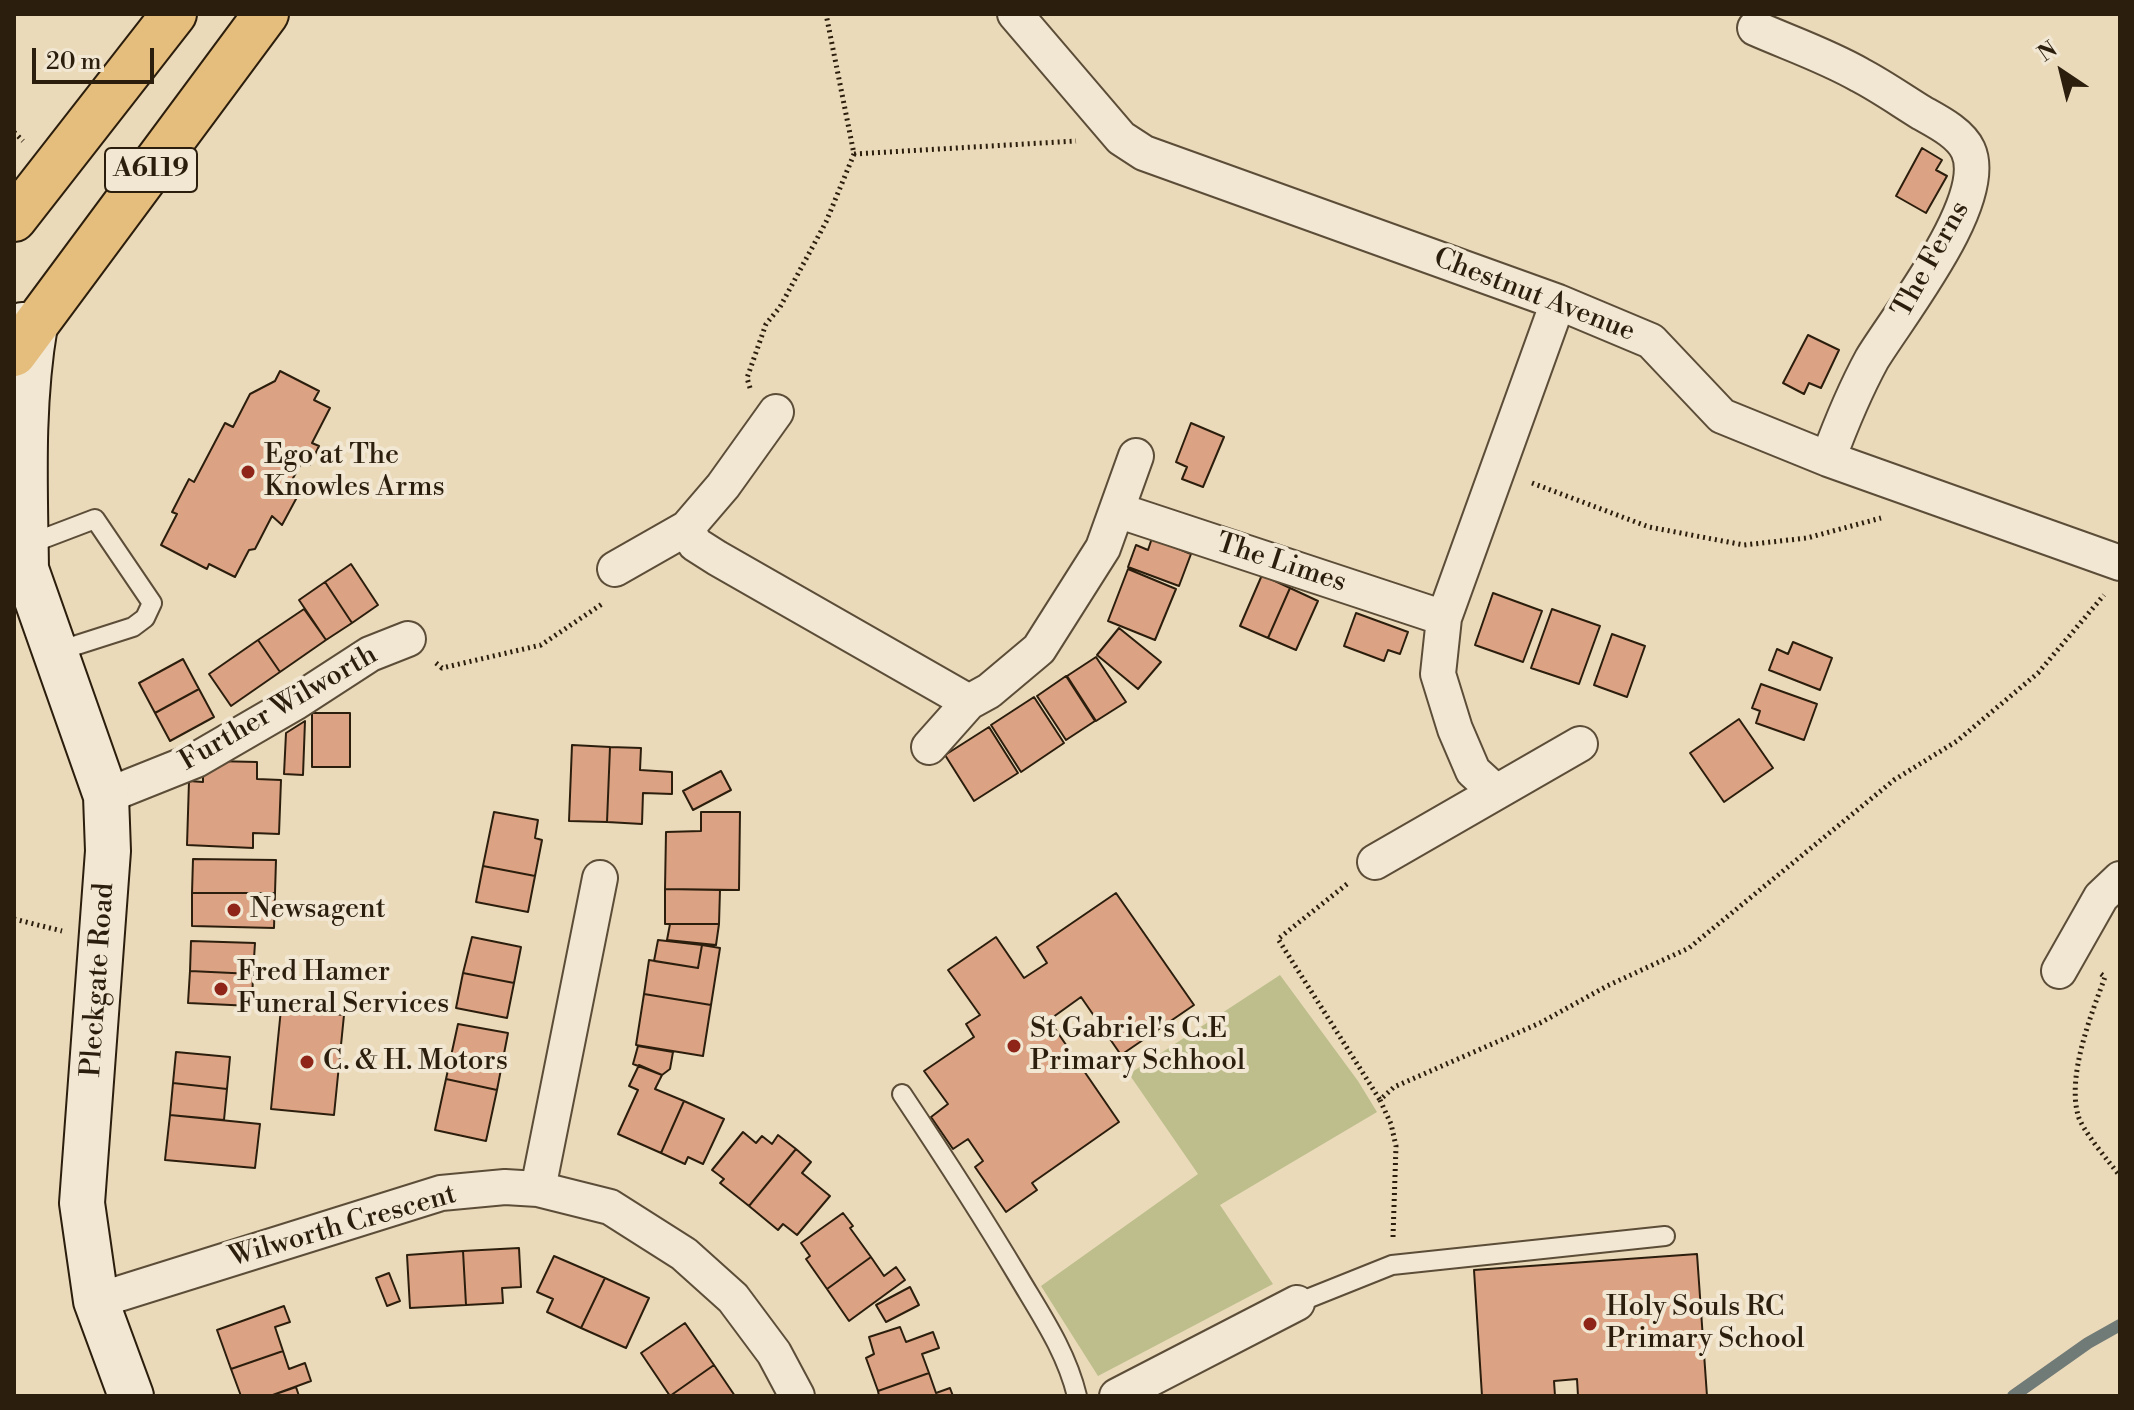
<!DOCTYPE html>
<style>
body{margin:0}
#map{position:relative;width:2134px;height:1410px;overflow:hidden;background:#eadaba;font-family:"Libre Bodoni",serif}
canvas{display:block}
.frame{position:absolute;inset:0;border:16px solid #2c1e0d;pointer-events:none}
.north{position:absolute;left:2022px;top:32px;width:80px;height:80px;-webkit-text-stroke:6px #f1e7d2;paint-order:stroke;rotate:325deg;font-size:22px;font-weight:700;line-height:32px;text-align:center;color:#2c1e0d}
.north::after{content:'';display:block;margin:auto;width:28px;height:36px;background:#2c1e0d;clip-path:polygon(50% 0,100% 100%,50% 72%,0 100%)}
.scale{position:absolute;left:32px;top:48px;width:122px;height:36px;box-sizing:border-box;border:4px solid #2c1e0d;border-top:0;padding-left:10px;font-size:24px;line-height:28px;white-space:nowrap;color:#2c1e0d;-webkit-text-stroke:6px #f1e7d2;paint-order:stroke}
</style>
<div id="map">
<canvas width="2134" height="1410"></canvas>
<div class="frame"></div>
<div class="north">N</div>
<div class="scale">20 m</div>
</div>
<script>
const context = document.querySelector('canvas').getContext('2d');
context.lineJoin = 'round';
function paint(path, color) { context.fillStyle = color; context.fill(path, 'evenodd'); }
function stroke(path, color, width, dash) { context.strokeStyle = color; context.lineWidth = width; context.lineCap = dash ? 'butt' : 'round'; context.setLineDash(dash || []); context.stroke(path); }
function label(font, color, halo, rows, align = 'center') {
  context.font = font + ' "Libre Bodoni",serif'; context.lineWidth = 8; context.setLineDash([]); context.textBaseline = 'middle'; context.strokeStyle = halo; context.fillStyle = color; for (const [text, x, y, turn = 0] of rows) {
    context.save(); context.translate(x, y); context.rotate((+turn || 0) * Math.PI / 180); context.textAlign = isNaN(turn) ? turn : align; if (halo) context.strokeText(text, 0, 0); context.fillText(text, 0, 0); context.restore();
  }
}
paint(new Path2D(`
 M1280,975L1358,1081L1377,1112L1220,1205L1273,1284L1098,1376L1041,1286L1198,1174L1129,1074Z`), '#bdbe8c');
stroke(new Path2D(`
 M2013,1396L2088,1343L2120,1325`), '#707a76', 12);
const building = new Path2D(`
 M1922,148L1942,160L1936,170L1947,176L1926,213L1896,196Z
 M1808,335L1839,350L1821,388L1809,383L1804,394L1783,383Z
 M280,371L319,391L314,400L330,408L312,443L319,446L310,465L302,462L292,480L303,486L282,525L272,516L255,549L249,550L235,577L209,564L207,569L161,545L177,514L172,512L189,479L194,482L225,423L233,427L250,394L275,381Z
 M1191,423L1224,437L1203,487L1182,479L1187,467L1176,462Z
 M1152,538L1191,554L1179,586L1128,567L1136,545L1148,550Z
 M351,564L378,605L352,623L325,582Z
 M1128,569L1176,589L1155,640L1108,621Z
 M1262,575L1290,588L1268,638L1240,626Z
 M325,582L352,623L326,640L299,600Z
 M1290,588L1318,601L1296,650L1268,638Z
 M1493,593L1542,611L1523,662L1475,645Z
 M304,609L326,640L280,672L258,640Z
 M1552,609L1600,626L1579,684L1531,668Z
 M1356,613L1408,632L1400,654L1388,650L1384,661L1344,646Z
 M1119,628L1161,662L1138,689L1097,655Z
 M1612,634L1645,646L1627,697L1594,685Z
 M258,640L280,672L231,706L209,674Z
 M1793,642L1832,658L1820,690L1769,670L1777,649L1788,654Z
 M1096,657L1126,702L1096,721L1067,676Z
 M183,659L199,689L155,713L139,683Z
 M1066,676L1095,721L1066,740L1037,696Z
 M1761,684L1817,704L1804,740L1756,723L1760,711L1752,708Z
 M199,689L214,717L170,741L155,713Z
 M1034,697L1064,743L1021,772L991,725Z
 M312,713H350V767H312Z
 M1739,719L1773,768L1724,802L1690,753Z
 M305,721L303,775L284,774L286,733Z
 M989,727L1018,773L974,801L945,755Z
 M572,745L610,747L607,822L569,821Z
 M610,747L641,748L640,770L672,772V794L643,793L642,824L607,822Z
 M214,761L257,762V779L281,780L279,834L253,833V848L187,845L189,781L203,782V768Z
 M721,771L731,790L693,810L683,791Z
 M494,812L538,820L535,838L542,840L535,876L483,866Z
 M701,812H740L739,890L665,889L666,832L701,831Z
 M193,859L276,860L275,893H192Z
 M483,866L535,876L528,912L476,902Z
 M665,889L720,890L719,924H665Z
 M192,893H275L274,928L192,926Z
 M1116,893L1194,1005L1121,1055L1081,997L1049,1020L1119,1122L1032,1183L1037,1190L1006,1212L975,1167L983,1161L968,1139L953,1149L931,1117L948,1104L924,1071L974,1037L966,1024L980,1015L948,970L996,937L1024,978L1047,963L1037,947Z
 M670,924H719L716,945L667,940Z
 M472,937L521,947L514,983L463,973Z
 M658,940L702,945L698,968L654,961Z
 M191,941L255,943L253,974L190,971Z
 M702,945L720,948L711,1005L644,994L649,960L698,968Z
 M190,971L253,974L252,1006L188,1003Z
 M463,973L514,983L507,1018L456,1008Z
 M644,994L711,1005L703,1056L636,1045Z
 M281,1009L344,1015L334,1115L271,1109Z
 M458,1024L508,1033L497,1090L446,1079Z
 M638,1046L673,1052L670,1069L662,1075L633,1064Z
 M176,1052L230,1057L227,1089L173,1083Z
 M639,1065L662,1075L655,1089L684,1101L661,1153L618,1134L638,1090L629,1086Z
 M446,1079L497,1090L486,1141L435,1130Z
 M173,1083L227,1089L224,1120L170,1115Z
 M684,1101L724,1119L703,1164L688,1157L685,1164L661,1153Z
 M170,1115L260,1124L255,1168L165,1160Z
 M743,1132L756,1143L762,1136L772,1144L778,1135L796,1149L749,1206L720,1183L724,1179L712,1170Z
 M796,1149L811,1162L802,1173L830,1196L797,1235L783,1224L778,1230L749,1206Z
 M843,1213L853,1226L850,1228L871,1257L827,1289L806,1259L810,1256L801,1243Z
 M519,1248L521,1287L502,1288L503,1303L466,1305L463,1251Z
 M463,1251L466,1305L410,1308L407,1255Z
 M1697,1254L1707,1396H1578L1577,1379L1554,1381L1555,1396H1482L1474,1270Z
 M554,1256L605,1278L581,1328L547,1312L553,1299L537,1292Z
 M871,1257L884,1276L896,1267L905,1280L849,1321L827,1289Z
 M389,1273L400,1301L387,1306L376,1278Z
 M605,1278L649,1298L626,1348L581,1328Z
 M910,1287L919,1305L886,1322L876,1305Z
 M284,1306L290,1322L275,1327L283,1351L231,1369L217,1330Z
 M685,1323L714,1365L670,1396L641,1353Z
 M900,1327L906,1342L933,1332L939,1348L922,1354L929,1373L878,1391L866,1358L874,1354L869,1337Z
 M283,1351L289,1369L305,1363L311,1381L270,1396H241L231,1369Z
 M714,1365L735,1396H670Z
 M929,1373L936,1393L950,1388L953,1396H879L878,1391Z
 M296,1387L299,1396H270Z`);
paint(building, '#dba283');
stroke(building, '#2c1e0d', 2);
const service = new Path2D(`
 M24,546L95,519L152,603L145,618L133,627L55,652
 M902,1094C942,1154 981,1214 1018,1276C1041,1315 1066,1351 1077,1396
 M1297,1303L1392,1265L1665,1236`);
const minor = new Path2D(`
 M1015,14L1121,138L1144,153L1558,302L1651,341L1722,416L1828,459L2120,563
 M1755,28C1789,43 1827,56 1860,75C1881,86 1901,100 1922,113C1938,122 1960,133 1968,150C1991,200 1898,316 1872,359C1854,392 1841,424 1828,459
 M1117,510L1444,618
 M687,528L695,544L717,558L969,702
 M615,569L687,528L723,486L776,412
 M929,747L969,702L989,691L1039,649L1103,548L1136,456
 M1496,792L1473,771L1455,729L1438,674L1444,618L1558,302
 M106,796L196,760L296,702L370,654L408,639
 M1375,862L1580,744
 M2059,971L2101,897L2120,879
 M538,1189L600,878
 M96,1301L441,1193L505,1187L538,1189L610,1207L684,1254L733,1298L774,1353L797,1396
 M1117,1396L1297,1303`);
const secondary = new Path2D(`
 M22,325H35C21,406 25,487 26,569
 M14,549L26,569L106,796L108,851L82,1203L96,1301L131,1396`);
const trunk = new Path2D(`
 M14,219L174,14
 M14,354L266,14`);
stroke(service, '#5c4d38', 22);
stroke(minor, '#5c4d38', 38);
stroke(secondary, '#2c1e0d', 48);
stroke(trunk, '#2c1e0d', 48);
stroke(new Path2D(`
 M14,132L23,141
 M854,154L1076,141
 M750,388L747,378L766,324L780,307L826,222L854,154L826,14
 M1532,483L1649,527L1744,545L1807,538L1881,518
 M436,663L442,668L541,645L602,604
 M1347,884L1278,939L1380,1100
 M14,919L62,931
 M2101,974L2105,977C2091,1015 2067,1075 2078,1115C2081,1129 2110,1163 2120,1176
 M1393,1237L1396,1146L1391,1124L1380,1100L1394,1087L1540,1023L1607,986L1689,948L1894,780L1957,741L2038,673L2104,595`), '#2c1e0d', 5, [2, 4]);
stroke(service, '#f1e7d2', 18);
stroke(minor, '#f1e7d2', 34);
stroke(secondary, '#f1e7d2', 44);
stroke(trunk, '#e5bd7d', 44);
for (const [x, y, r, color] of [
 [248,472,8,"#8f2418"],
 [234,910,8,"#8f2418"],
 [221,989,8,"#8f2418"],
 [1014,1046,8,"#8f2418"],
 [307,1062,8,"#8f2418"],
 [1590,1324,8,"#8f2418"]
]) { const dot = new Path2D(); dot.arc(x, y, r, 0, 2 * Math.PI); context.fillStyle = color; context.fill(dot); stroke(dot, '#f1e7d2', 3); }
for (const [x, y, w] of [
 [151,170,92]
]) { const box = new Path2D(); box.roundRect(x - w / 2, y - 22, w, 44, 6); context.fillStyle = '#f1e7d2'; context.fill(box); stroke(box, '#2c1e0d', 2); }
label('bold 26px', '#2c1e0d', null, [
 ["A6119",151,170]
]);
label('28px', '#2c1e0d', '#f1e7d2', [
 ["The Ferns",1932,260,-61],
 ["Chestnut Avenue",1534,296,21],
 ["The Limes",1281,564,18],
 ["Further Wilworth",279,709,-30],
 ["Pleckgate Road",99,980,-86],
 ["Wilworth Crescent",343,1227,-16]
]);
label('28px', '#2c1e0d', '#f1e7d2', [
 ["Ego at The",264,456],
 ["Knowles Arms",264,488],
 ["Newsagent",250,910],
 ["Fred Hamer",237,973],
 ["Funeral Services",237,1005],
 ["St Gabriel's C.E",1030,1030],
 ["Primary Schhool",1030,1062],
 ["C. & H. Motors",323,1062],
 ["Holy Souls RC",1606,1308],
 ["Primary School",1606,1340]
], 'left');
</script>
